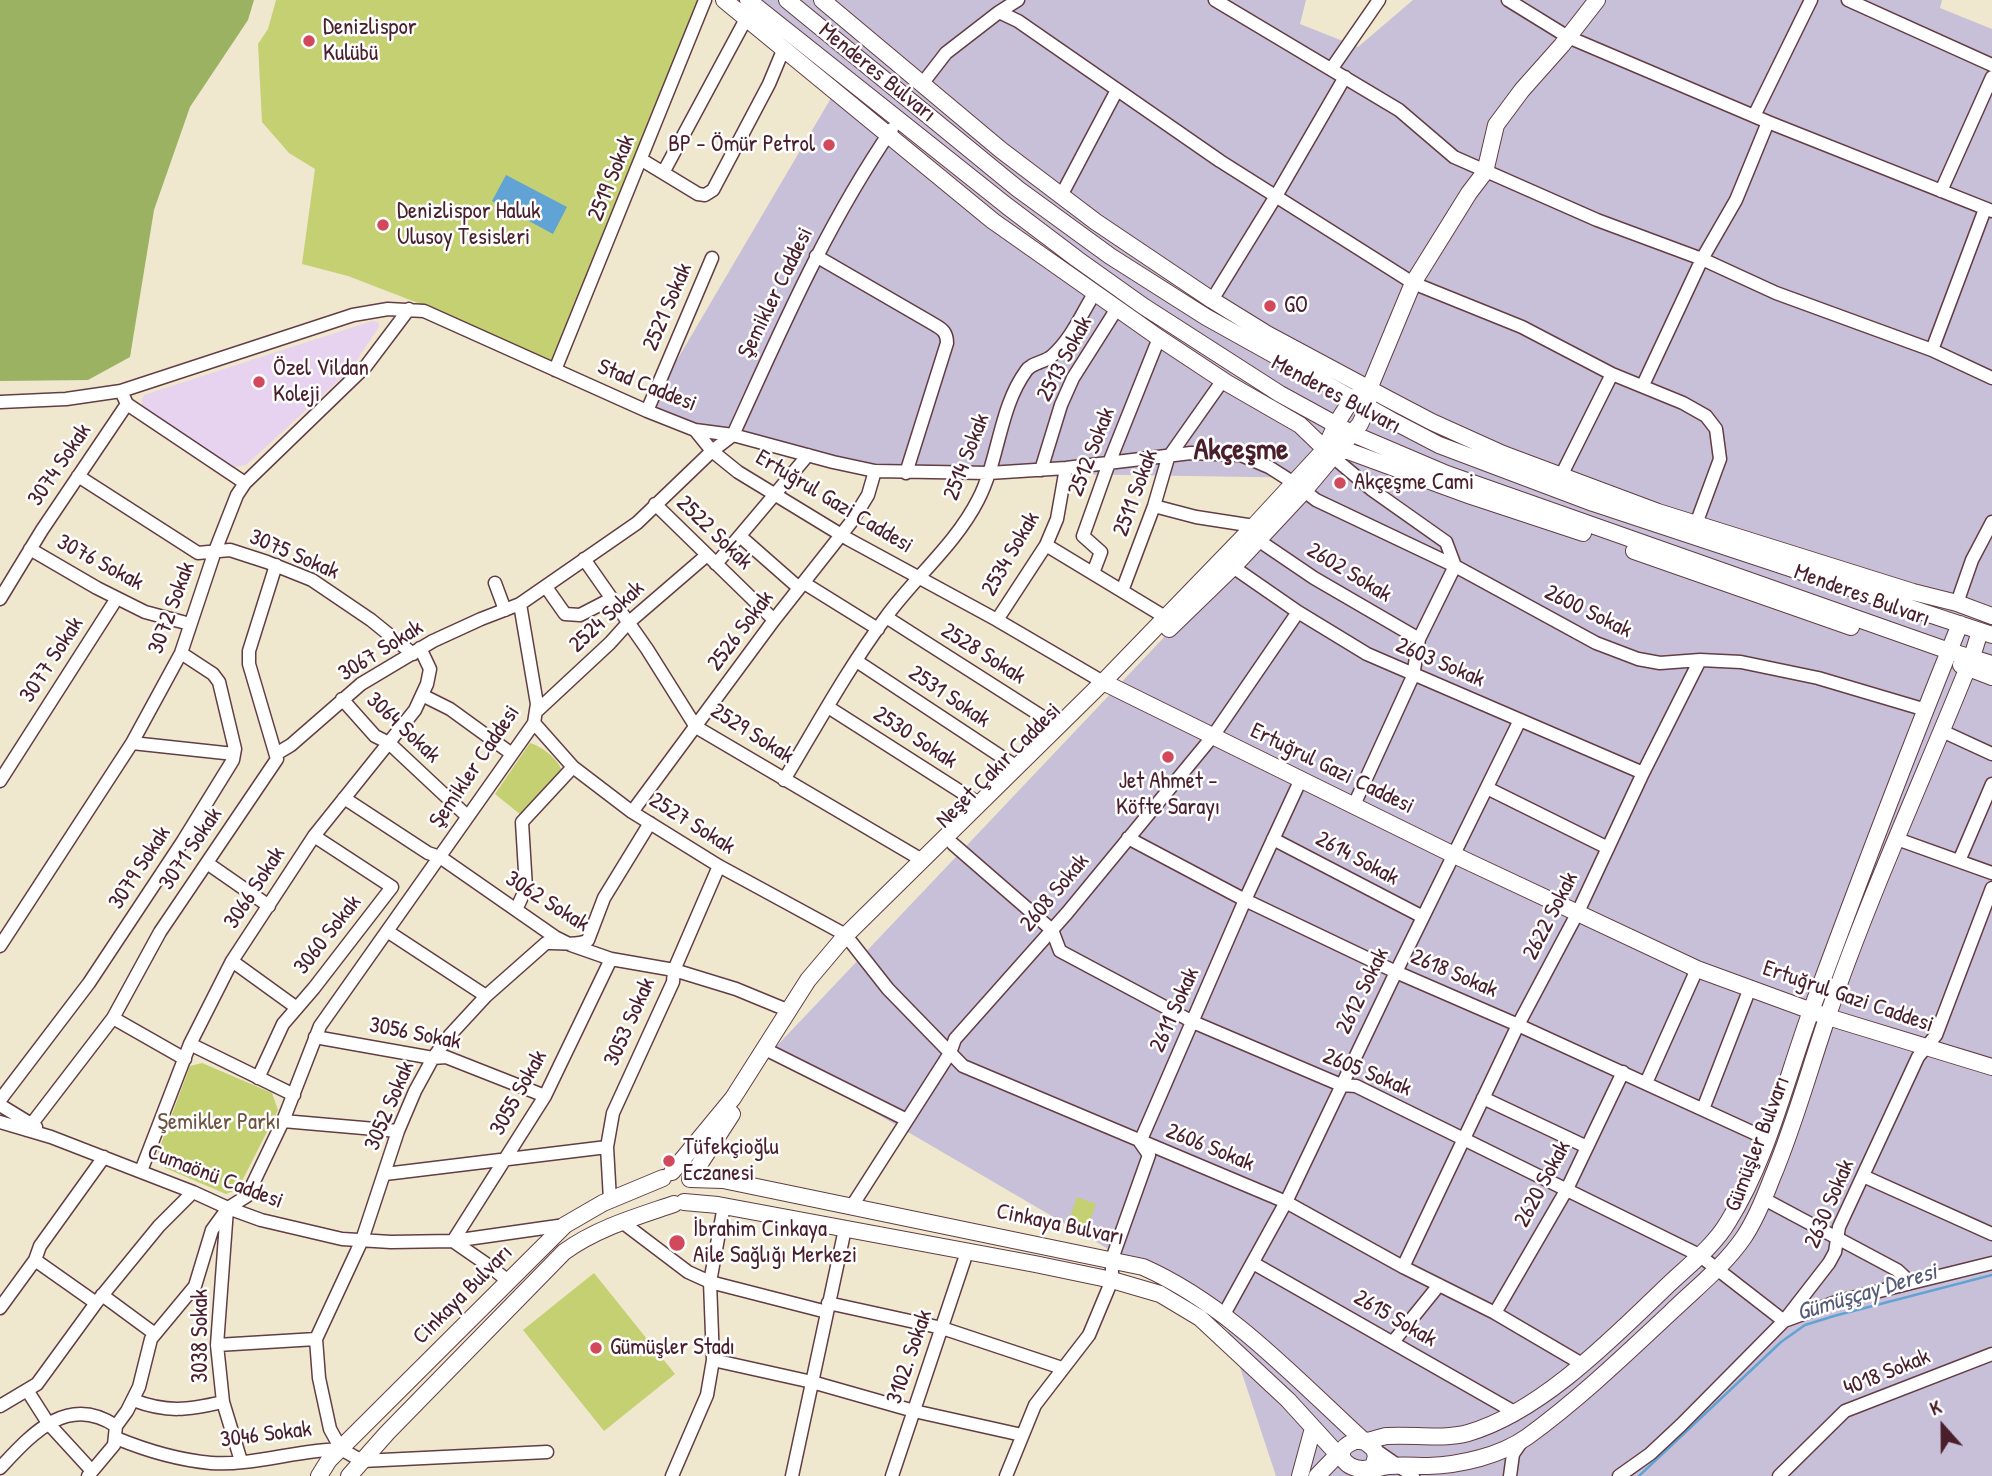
<!DOCTYPE html>
<meta charset="utf-8">
<style>
body{margin:0}
#map{position:relative;width:1992px;height:1476px;overflow:hidden;background:#efe8ce;font-family:"Patrick Hand",sans-serif}
canvas{display:block}
.north{position:absolute;left:1908px;top:1392px;width:70px;height:70px;-webkit-text-stroke:5px #fff;paint-order:stroke;rotate:339deg;font-size:19px;font-weight:700;line-height:28px;text-align:center;color:#4a1f2b}
.north::after{content:'';display:block;margin:auto;width:24px;height:32px;background:#4a1f2b;clip-path:polygon(50% 0,100% 100%,50% 72%,0 100%)}
</style>
<div id="map">
<canvas width="1992" height="1476"></canvas>
<div class="north">K</div>
</div>
<script>
const context = document.querySelector('canvas').getContext('2d');
context.lineJoin = 'round';
function paint(path, color) { context.fillStyle = color; context.fill(path, 'evenodd'); }
function stroke(path, color, width, dash) { context.strokeStyle = color; context.lineWidth = width; context.lineCap = dash ? 'butt' : 'round'; context.setLineDash(dash || []); context.stroke(path); }
function label(font, color, halo, rows, align = 'center') {
  context.font = font + ' "Patrick Hand",sans-serif'; context.lineWidth = 5; context.setLineDash([]); context.textBaseline = 'middle'; context.strokeStyle = halo; context.fillStyle = color; for (const [text, x, y, turn = 0] of rows) {
    context.save(); context.translate(x, y); context.rotate((+turn || 0) * Math.PI / 180); context.textAlign = isNaN(turn) ? turn : align; if (halo) context.strokeText(text, 0, 0); context.fillText(text, 0, 0); context.restore();
  }
}
paint(new Path2D(`
 M372,321L378,322L379,327L350,370L246,465L235,467L142,408V399L144,395Z`), '#e7d2ef');
paint(new Path2D(`
 M748,0H1306L1300,24L1358,47L1413,0H1942L1940,8L1992,29V1476H1276L1223,1316L771,1052L1315,478L875,471L647,411L844,76Z`), '#c8bfd8');
paint(new Path2D(`
 M276,0H705L555,370L418,303L348,276L302,264L315,169L289,153L262,122L258,44L268,29Z
 M530,743C543,747 558,759 562,771L521,815L495,794Z
 M202,1063L272,1093L278,1110L238,1189L226,1194L165,1168L158,1152L190,1066Z
 M1077,1197L1096,1204L1085,1235L1066,1228Z
 M594,1273L675,1374L604,1431L523,1330Z`), '#c4d071');
paint(new Path2D(`
 M0,0H254L248,20L190,107L154,210L130,357L88,380L0,381Z`), '#9bb263');
paint(new Path2D(`
 M506,175L567,207L553,234L492,201Z`), '#60a3d4');
stroke(new Path2D(`
 M1639,1476L1781,1342L1805,1325L1834,1316L1992,1275`), '#60a3d4', 2.5);
const minor = new Path2D(`
 M1215,0L1399,110L1454,157L1597,220L1702,259L1776,293L1932,350L1992,378
 M1508,0L1568,37L1768,122L1992,211
 M1848,0L1992,65
 M999,12L1018,21L1220,161L1413,283L1522,327L1612,374L1561,476
 M1332,68L1379,0
 M922,84L946,53L999,12L1018,0
 M1754,116L1811,0
 M642,160L698,194L705,195L713,190L769,84L784,48
 M663,173L747,17
 M1941,191L1992,77
 M1062,194L1117,90
 M816,256L930,322C940,328 947,330 947,343L906,473
 M1212,300L1276,196L1345,77
 M1932,350L1985,209
 M555,370L705,0
 M1612,374L1683,403L1706,416L1716,429L1720,459L1696,524
 M1643,385L1702,259L1736,200L1768,122
 M0,402L66,399L121,391L353,315L388,309L424,311L647,411L695,430L733,435L833,462L875,471L989,473L1066,468L1191,453L1241,455L1269,467L1294,483L1316,500L1455,566L1419,639L1413,676L1354,805
 M127,404L245,483
 M647,411L712,258
 M695,430L712,451L738,472L848,539L997,620L1103,682
 M1327,452L1371,489L1446,542L1455,566L1596,643L1638,659L1660,663L1700,660L1741,662L1818,678L1926,710
 M1041,470L1061,405L1073,378L1116,310
 M78,476L198,553L230,550L267,562L312,580L371,620L413,654
 M655,504L774,620
 M1154,506L1196,517L1254,526
 M741,537L799,588
 M1258,540L1314,578L1419,639
 M1046,545L1165,617
 M30,549L97,588L145,612L190,624
 M584,559L647,649L696,727L922,860
 M716,564L808,455
 M1233,567L1298,612L1367,654L1643,773
 M1093,573L1101,552L1083,536L1109,463L1159,338
 M495,583L505,610
 M804,583L878,629
 M546,587L565,614L580,615L611,599
 M1122,591L1154,506L1168,458L1223,380
 M0,599L42,530L127,404L121,391
 M1957,603L1972,560L1992,522
 M886,617L1057,726
 M997,620L1046,545L1057,519L1066,468
 M858,662L1017,767
 M422,695L450,709L512,754
 M342,699L375,736L389,743L467,816
 M828,707L980,804
 M538,710L610,643L628,623L707,555
 M534,723L573,767L632,812L719,866L846,935
 M1942,731L1992,754
 M132,743L234,754
 M276,754L291,745L361,684L433,641L481,619L520,604
 M784,780C817,725 848,668 886,617C915,577 955,545 978,500C999,460 999,408 1026,371C1032,362 1045,363 1053,355C1071,339 1081,315 1094,294
 M0,781L117,598
 M1487,788L1608,848
 M344,798L428,853L440,857L555,937L571,945L611,959L674,970L736,989L787,1010
 M632,812L774,620L852,521L868,495L875,471
 M1128,838L1245,900L1396,972L1518,1025L1767,1139
 M1273,839L1423,917
 M1897,839L1992,873
 M953,844L1052,930L1060,951L1193,1022L1341,1085L1356,1086L1699,1255L1784,1321L1836,1302L1911,1283
 M1959,861L1992,784
 M207,863L269,906
 M516,910L526,888L522,822L573,767
 M387,931L486,996
 M851,942L888,989L963,1066L1286,1202L1403,1267L1495,1313L1582,1364
 M0,946L132,743L181,653L215,551L237,495L245,483L366,366L409,309
 M232,961L297,1008
 M113,1018L185,1059
 M315,1037L433,1058L446,1057L545,1096
 M190,1044L294,1095
 M771,1052L907,1120
 M258,1078L283,1024L314,988L392,887L314,836
 M1646,1083L1697,969
 M1483,1098L1587,1147
 M0,1100L89,983L183,841L233,760L235,749L219,682L213,674L181,653
 M0,1105L36,1127
 M1703,1109L1750,988
 M283,1121L398,1131
 M0,1122L51,1137L193,1192L228,1208L261,1220L342,1239L391,1242L453,1241L565,1225
 M27,1130L113,1018L160,932L277,759L249,664V651L276,565
 M141,1171L190,1044L232,961L314,836L415,710L427,684L430,669L420,648
 M385,1174L607,1147
 M1863,1176L1992,1234
 M1764,1199L1897,1270L1911,1283L1992,1263
 M610,1200L607,1147L613,1113L673,982L674,970L719,866
 M852,1206L950,1053L955,1039L1067,913L1213,736L1298,612
 M227,1209L217,1345L223,1402L241,1461
 M622,1222L688,1272L710,1282L827,1312
 M453,1241L545,1096L611,959
 M453,1241L492,1268L508,1281
 M35,1260L96,1303
 M1253,1263L1516,1413
 M1403,1267L1518,1025L1577,914L1643,773L1700,660
 M102,1295L155,1334
 M828,1303L942,1328L1062,1368
 M0,1308L35,1260L40,1246L104,1157
 M1495,1313L1567,1189L1623,1072
 M1223,1316L1286,1202L1396,972L1520,720
 M1393,1342L1439,1285
 M217,1345L316,1339
 M713,1360L812,1382L914,1411L1022,1435
 M27,1390L48,1423L92,1471
 M133,1400C167,1413 188,1410 223,1402
 M0,1406L37,1384L96,1303L159,1226L193,1192
 M116,1438C145,1450 179,1460 211,1463C251,1466 298,1450 341,1449
 M341,1449L330,1429L319,1378L316,1339L362,1240L398,1131L415,1091L433,1058L450,1035L486,996L546,943C559,942 578,947 588,940L604,898L650,823
 M341,1449L362,1461L547,1452
 M1374,1449L1413,1476
 M0,1468C31,1435 67,1393 116,1426
 M88,1476L114,1445L116,1426L127,1411L139,1387L151,1339L195,1286L212,1230L228,1208L247,1196L283,1121L320,1026L534,723L537,704L520,604L637,523L712,451L733,435C782,328 825,227 892,129
 M672,1476L707,1395L713,1360L710,1282L724,1206
 M792,1476L845,1229
 M892,1476L967,1252
 M1006,1476L1035,1405L1089,1335L1112,1280V1259L1149,1155L1140,1142L1245,900L1301,779
 M1510,1476L1513,1454L1522,1441
 M1619,1476L1650,1454L1681,1425L1784,1321L1829,1263L1835,1252L1839,1227L1918,1057L1936,1035L1992,888
 M1779,1476L1845,1411L1992,1354`);
const major = new Path2D(`
 M724,0L993,221L1159,338L1227,383L1300,425L1325,449
 M748,0L1007,206L1077,259L1143,306L1280,394L1353,434L1447,474L1949,651L1992,664
 M787,0L1018,189L1110,256L1206,317L1391,420L1439,445L1593,503L1992,635
 M822,0L1001,150L1096,222L1212,300L1267,334L1390,400L1432,422L1503,454L1658,512L1913,592L1957,603L1992,616
 M1332,457L1341,451H1348L1471,496L1583,533
 M1634,551L1851,627
 M1169,629L1233,567L1304,491L1360,424L1368,407V400
 M1961,665L1992,677
 M1103,682L1454,855L1697,969L1828,1017L1992,1067
 M672,1172L733,1098L808,980L846,935L1103,682L1254,526L1325,449L1336,424L1352,399L1369,389L1413,283L1469,193L1485,172L1496,125L1522,90L1562,45L1597,0
 M690,1179L723,1180L1143,1267C1229,1305 1296,1379 1364,1441L1374,1449L1376,1456L1373,1467C1350,1476 1328,1452 1353,1442C1360,1439 1356,1442 1364,1441C1372,1441 1379,1437 1387,1436C1413,1434 1442,1440 1468,1433C1541,1412 1614,1337 1668,1285C1688,1266 1714,1246 1728,1222C1768,1158 1785,1082 1811,1011C1859,881 1908,752 1960,624
 M690,1179L732,1114
 M684,1202L718,1205L1035,1264L1112,1280L1160,1294L1200,1318L1288,1400L1341,1458
 M1364,1475C1382,1462 1407,1466 1428,1466C1460,1465 1500,1456 1527,1437C1579,1399 1625,1355 1671,1312C1696,1288 1725,1265 1744,1237C1756,1219 1764,1199 1772,1178C1794,1126 1809,1071 1827,1018C1869,895 1924,777 1972,657L1980,631
 M319,1476L329,1460L565,1225L603,1203L663,1178
 M349,1476L387,1433L564,1252C597,1228 636,1217 674,1204
 M1300,1476L1313,1428
 M1317,1476L1344,1448`);
stroke(minor, '#633d43', 15);
stroke(major, '#633d43', 18);
stroke(minor, '#fff', 12);
stroke(major, '#fff', 16);
for (const [x, y, r, color] of [
 [309,41,7,"#d1495b"],
 [829,145,7,"#d1495b"],
 [383,225,7,"#d1495b"],
 [1270,306,7,"#d1495b"],
 [259,382,7,"#d1495b"],
 [1340,483,7,"#d1495b"],
 [1168,757,7,"#d1495b"],
 [669,1161,7,"#d1495b"],
 [677,1243,9,"#d1495b"],
 [596,1348,7,"#d1495b"]
]) { const dot = new Path2D(); dot.arc(x, y, r, 0, 2 * Math.PI); context.fillStyle = color; context.fill(dot); stroke(dot, '#fff', 2.5); }
label('23px', '#4a1f2b', '#fff', [
 ["Denizlispor",323,28],
 ["Kulübü",323,54],
 ["BP - Ömür Petrol",815,145,"right"],
 ["Denizlispor Haluk",397,212],
 ["Ulusoy Tesisleri",397,238],
 ["GO",1284,306],
 ["Özel Vildan",273,369],
 ["Koleji",273,395],
 ["Akçeşme Cami",1354,483],
 ["Jet Ahmet -",1168,782,"center"],
 ["Köfte Sarayı",1168,808,"center"],
 ["Tüfekçioğlu",683,1148],
 ["Eczanesi",683,1174],
 ["İbrahim Cinkaya",693,1230],
 ["Aile Sağlığı Merkezi",693,1256],
 ["Gümüşler Stadı",610,1348]
], 'left');
label('23px', '#4a1f2b', '#fff', [
 ["Menderes Bulvarı",877,73,39],
 ["2519 Sokak",612,178,-68],
 ["Şemikler Caddesi",776,293,-64],
 ["2521 Sokak",668,307,-67],
 ["2513 Sokak",1065,359,-62],
 ["Stad Caddesi",647,386,22],
 ["Menderes Bulvarı",1336,395,28],
 ["2512 Sokak",1092,452,-69],
 ["2514 Sokak",967,457,-69],
 ["3074 Sokak",60,465,-56],
 ["2511 Sokak",1136,493,-70],
 ["Ertuğrul Gazi Caddesi",834,502,31],
 ["2522 Sokak",714,533,44],
 ["2534 Sokak",1011,554,-60],
 ["3075 Sokak",294,555,23],
 ["3076 Sokak",100,563,28],
 ["2602 Sokak",1349,573,31],
 ["Menderes Bulvarı",1862,596,20],
 ["3072 Sokak",172,608,-70],
 ["2600 Sokak",1588,612,26],
 ["2524 Sokak",607,617,-43],
 ["2526 Sokak",741,631,-53],
 ["3067 Sokak",381,651,-32],
 ["2528 Sokak",983,654,32],
 ["3077 Sokak",52,660,-57],
 ["2603 Sokak",1440,663,23],
 ["2531 Sokak",949,697,34],
 ["3064 Sokak",403,728,43],
 ["2529 Sokak",752,734,32],
 ["2530 Sokak",915,738,33],
 ["Neşet Çakır Caddesi",999,766,-45],
 ["Şemikler Caddesi",475,767,-56],
 ["Ertuğrul Gazi Caddesi",1332,769,26],
 ["2527 Sokak",692,824,32],
 ["3071 Sokak",191,849,-56],
 ["2614 Sokak",1357,859,28],
 ["3079 Sokak",140,868,-57],
 ["3066 Sokak",255,888,-57],
 ["2608 Sokak",1055,893,-50],
 ["3062 Sokak",547,902,32],
 ["2622 Sokak",1551,916,-63],
 ["3060 Sokak",328,935,-52],
 ["2618 Sokak",1454,974,23],
 ["2612 Sokak",1363,991,-64],
 ["Ertuğrul Gazi Caddesi",1848,997,19],
 ["2611 Sokak",1175,1010,-66],
 ["3053 Sokak",630,1022,-66],
 ["3056 Sokak",415,1034,11],
 ["2605 Sokak",1367,1073,22],
 ["3055 Sokak",519,1093,-61],
 ["3052 Sokak",390,1106,-67],
 ["Gümüşler Bulvarı",1758,1144,-69],
 ["2606 Sokak",1210,1148,22],
 ["Cumaönü Caddesi",215,1177,21],
 ["2620 Sokak",1543,1184,-62],
 ["2630 Sokak",1830,1204,-67],
 ["Cinkaya Bulvarı",1060,1225,12],
 ["Cinkaya Bulvarı",463,1295,-45],
 ["2615 Sokak",1395,1319,30],
 ["3038 Sokak",201,1336,-90],
 ["3102. Sokak",910,1357,-71],
 ["4018 Sokak",1887,1373,-22],
 ["3046 Sokak",266,1435,-7]
]);
label('23px', '#6f5440', '#fff', [
 ["Şemikler Parkı",219,1123]
]);
label('italic 24px', '#545a77', '#fff', [
 ["Gümüşçay Deresi",1867,1293,-17]
]);
label('bold 30px', '#4a1f2b', '#fff', [
 ["Akçeşme",1241,451]
]);
</script>
